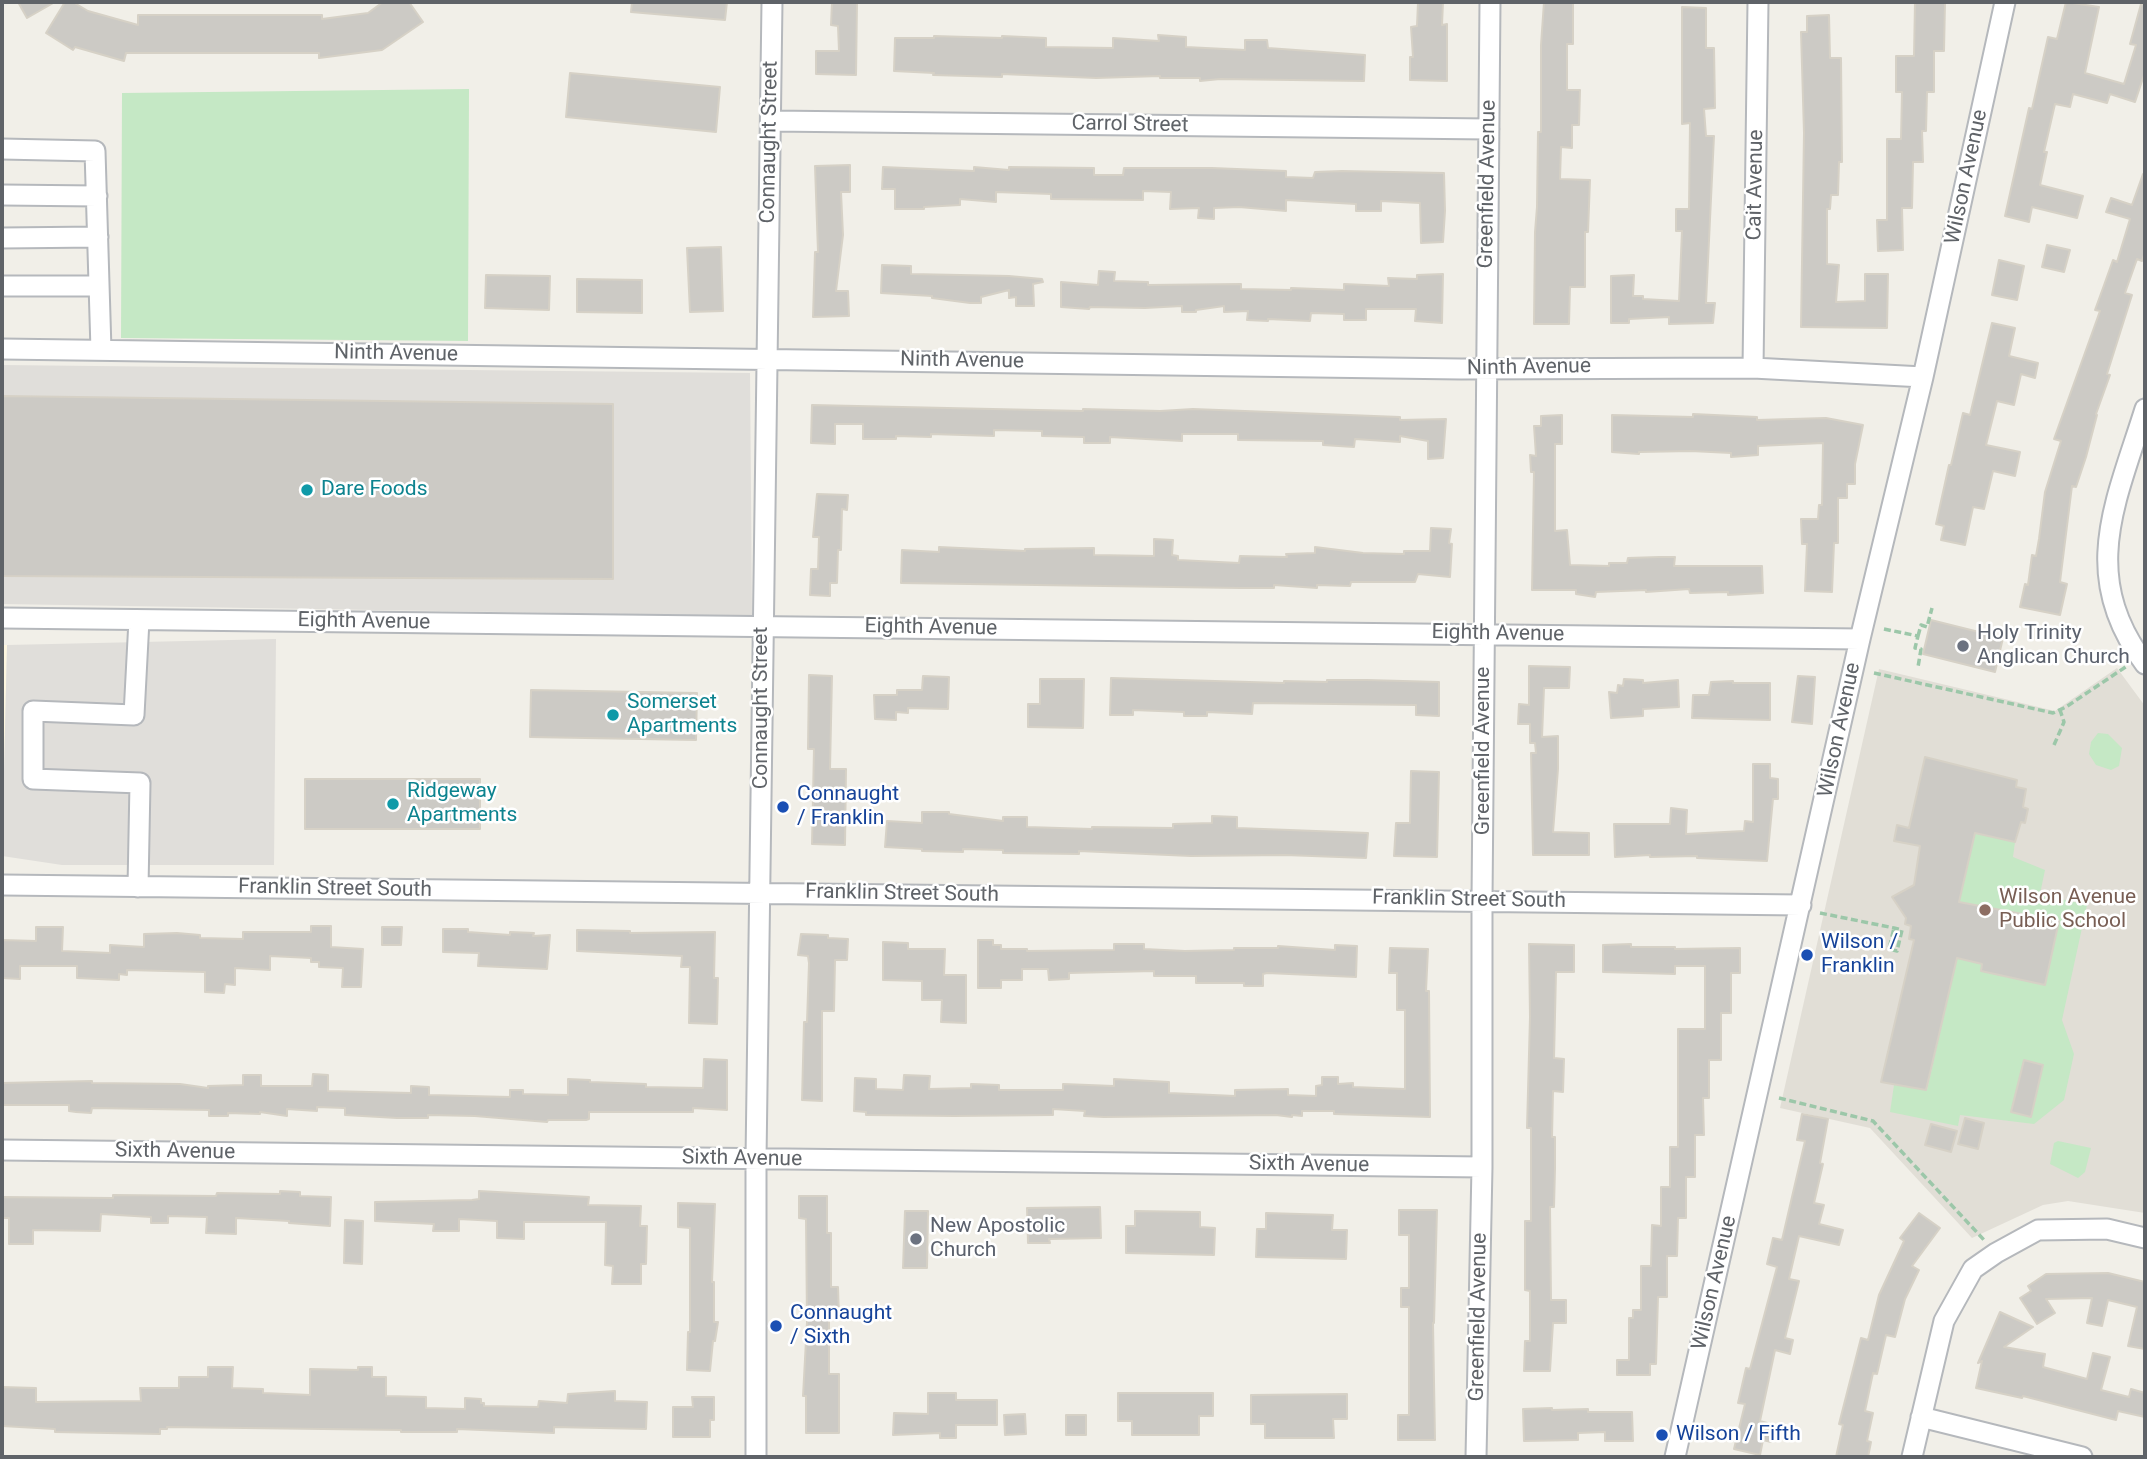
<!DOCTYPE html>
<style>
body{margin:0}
#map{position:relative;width:2147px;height:1459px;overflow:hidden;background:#f1efe8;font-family:Roboto,sans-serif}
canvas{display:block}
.frame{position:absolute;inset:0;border:4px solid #5f6368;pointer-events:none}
</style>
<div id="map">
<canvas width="2147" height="1459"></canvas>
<div class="frame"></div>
</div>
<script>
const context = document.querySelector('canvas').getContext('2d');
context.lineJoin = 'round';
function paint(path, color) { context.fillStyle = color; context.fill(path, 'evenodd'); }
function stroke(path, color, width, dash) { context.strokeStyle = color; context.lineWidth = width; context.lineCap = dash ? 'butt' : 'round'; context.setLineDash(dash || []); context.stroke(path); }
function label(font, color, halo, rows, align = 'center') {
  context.font = font + ' Roboto,sans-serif'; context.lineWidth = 5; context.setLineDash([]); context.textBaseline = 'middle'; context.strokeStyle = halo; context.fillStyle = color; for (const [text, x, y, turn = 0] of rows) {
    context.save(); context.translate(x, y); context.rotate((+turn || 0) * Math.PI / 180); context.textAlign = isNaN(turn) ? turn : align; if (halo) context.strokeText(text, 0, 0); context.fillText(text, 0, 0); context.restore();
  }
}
paint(new Path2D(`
 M2,645H7L2,856Z`), '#fef7e0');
paint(new Path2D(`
 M2,365L750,373L752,616L2,604Z
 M276,639L274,865H62L2,856L7,645Z`), '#e0deda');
paint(new Path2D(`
 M2117,668L2145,706V1213L2068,1201L2043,1205L1972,1238L1870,1128L1780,1108L1879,669L2055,711Z`), '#e1ded6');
paint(new Path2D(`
 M469,89L468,341L121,338L122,93Z
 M2098,733L2108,734L2122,748L2119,766L2111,770L2096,765L2089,754L2091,742Z
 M1975,833L2015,842L2013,857L2045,870L2040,894L2087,905L2062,1020L2074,1054L2064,1100L2034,1124L1960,1115L1958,1126L1890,1112L1894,1085L1927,1090L1957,958L1982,964L1981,971L2045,984L2059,921L1959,902Z
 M2058,1141L2091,1148L2085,1172L2078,1178L2050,1164L2054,1143Z`), '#c5e8c5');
const building = new Path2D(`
 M18,2H55L27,18Z
 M65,2H73L88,11L138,25V15H322V19L368,13L383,2H409L423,22L382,50L319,58V53H126L124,61L75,47L73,50L46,33Z
 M632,2H727L725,20L631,12Z
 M832,2H857L856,75L816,74V51H839L838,26L831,25Z
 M1418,2H1443L1442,25L1447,24V81L1410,80V57H1413L1411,27L1417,26Z
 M1544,2H1573V44H1567V90H1580L1579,125H1572V148L1561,147L1560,179L1590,180L1588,232H1585V287H1570L1569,324H1534L1535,232L1537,207L1538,132H1541V45Z
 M1915,2H1945L1944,51H1934V92H1927L1926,131H1922L1923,162H1913L1912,208H1902L1903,250L1878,251L1877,220H1887V139H1901L1902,92H1896V56H1914Z
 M2066,2L2099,7L2085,73L2124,84L2136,45L2130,44L2141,4L2145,5V72L2135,102L2110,94L2107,103L2073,94L2070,107L2055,104L2044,152H2047L2040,185L2083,196L2077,218L2032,207L2029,222L2005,216L2029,108L2032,109L2048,37L2057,39Z
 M1682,7L1706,8V48H1714L1715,108L1704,109L1706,136H1714L1706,303H1715L1713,323L1669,324V317L1629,319V323H1611V276L1634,275L1633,296H1643V299L1679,301L1682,231H1676V209H1689L1690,123L1682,124Z
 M1829,15L1830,58H1841L1842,162H1839L1838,195H1831L1830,209H1827V264L1839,265L1836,302L1865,301V274H1888L1887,328L1801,327L1804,133L1801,32H1807V16Z
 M1158,35L1186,37V47L1245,50V40H1267L1268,48L1365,55L1364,81L1220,79L1200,81V78H1160V76L1096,78L1002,74V77L933,75L934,73L894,71L895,38H934V36L1002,38V36L1046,38V47L1113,48V38L1159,41Z
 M570,73L720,87L716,132L566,117Z
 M850,165V192H841L843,235L836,291H848L849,316L813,317L815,252H818L815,166Z
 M883,167L974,171V167L1009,170V167L1094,168V175H1123L1124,168H1212L1286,171V177L1313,178L1315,172L1342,171L1444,173L1445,211L1443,242L1421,243L1420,203L1381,201V211H1356V204L1286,200V211L1239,207L1214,208V219L1198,218L1199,208L1170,209L1171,192L1143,191V200L1051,199V194L996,192V202L960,199V205L924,207V209H895V189H882Z
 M2143,174L2145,175V251L2142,261L2137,259L2125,293L2132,295L2107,374L2110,375L2096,414L2097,415L2086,457L2076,487L2072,486L2060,582L2067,584L2060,615L2020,607L2025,584L2028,585L2032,555L2036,556L2039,539L2045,492L2061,441L2054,439L2100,311L2095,310L2103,288L2113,260L2117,262L2130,219L2106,212L2111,198L2132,205Z
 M2047,245L2070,250L2064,272L2042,267Z
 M721,247L723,311L690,312L687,248Z
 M1999,260L2024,266L2017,300L1992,295Z
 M882,265L911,266V274L1009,276L1042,279L1043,282L1033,284L1034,306H1016V297L1009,298V290L981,297V303H970L932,298V296L881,293Z
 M1099,271L1115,272L1114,281L1148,282V285L1241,284V289L1291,290V288L1344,290V284L1389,286L1388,278L1417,279V275L1443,274L1442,323L1415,321L1416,309H1366V320H1344V314L1311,313L1310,321L1268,319V321L1247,320L1248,311L1224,312V306L1196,310V312H1182V306L1145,308L1090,307L1089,309L1061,307V282L1098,285Z
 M486,275L550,276L549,310L485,308Z
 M577,279L642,280V313L577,312Z
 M1992,323L2015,328L2009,356L2038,363L2035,378L2021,374L2014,405L1997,401L1986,445L2020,452L2015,476L1993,471L1984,509L1973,507L1965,545L1941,540L1944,526L1936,524L1949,465H1951L1963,413L1970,415Z
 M2,396L613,404V579L2,576Z
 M812,405L1083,411V409L1160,411L1193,409L1400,417V420L1446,419L1443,458L1428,459V441L1400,436V442L1355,439L1354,447L1323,445V441L1238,440V434H1182V441L1110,437V443H1084V437L1042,436V431L994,430V436L931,434V437L896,436V439H863V424H835V444L811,443Z
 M1693,414L1757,417V420L1826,418L1863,425L1855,464V484H1847V498H1838V543H1834L1832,592L1805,591L1807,544H1802L1801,519H1818L1819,505H1822L1823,443L1758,446V455L1731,457V453L1691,451L1639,452V454L1612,452V415L1693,417Z
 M1562,415V444H1555V531L1567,530L1570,565L1609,566V563H1627L1628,558L1659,557H1675L1674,566H1762L1763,593L1728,595V592L1690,593L1689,589L1646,592V590L1596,592L1595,597L1576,594V590H1532L1534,472H1531L1530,455L1536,456L1534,426H1541V416Z
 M817,494L848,495L847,510L842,509L841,550H838L837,583H830V596L810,595L811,569H818L819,537H813Z
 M1431,528L1451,529L1449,543L1452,544L1450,577L1418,574L1415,582H1351L1350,586L1317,585V588L1274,585V588H1240L901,583L902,550L939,552V547L1025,551V549L1094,548V555L1154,556V539L1173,540L1172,555L1178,556V560L1239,563L1240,556L1287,557L1286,554L1315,553V547L1363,553L1404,554V551H1430Z
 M1931,620L2003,638L1995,672L1923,654Z
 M1529,666L1570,667L1569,688H1544L1542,737L1558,736V769L1553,832L1589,833V855H1533L1531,753H1536L1535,743H1530V724H1518L1519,704L1529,705Z
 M809,675L832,676L830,769H846L845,845L812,844L814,749H808Z
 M923,676L949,677L948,709L908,708V713L896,712V720L875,719L874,695H897V690H922Z
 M1798,676L1815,677L1812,724L1792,722Z
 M1111,678L1284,683V681L1327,682V680H1367L1439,682V716L1416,715V705L1253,703L1252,714L1207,712V716H1184V712L1133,710V715H1110Z
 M1040,679H1084L1083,728L1028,727V704H1040Z
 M1624,679L1643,680V683L1678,680L1679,707L1643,709V716L1611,718L1609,692L1617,693L1618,685L1623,686Z
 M1733,681V683H1770V720L1692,718L1693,695H1709L1711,682Z
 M531,690L697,693L696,740L530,737Z
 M1925,757L2017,780L2016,787L2026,789L2023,807L2028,809L2025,823L2021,822L2015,842L1975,833L1959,902L2059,921L2045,985L1981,971L1982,964L1957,958L1926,1090L1881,1082L1914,940L1909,939L1911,926L1905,924L1906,918L1892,897L1914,885L1920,846L1894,841L1897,825L1909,828Z
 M1753,764H1770V778L1778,779V799H1773L1767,861L1697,858V856L1650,857V855L1615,857L1614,824H1670L1671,808L1687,810L1686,834L1744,831L1745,821L1753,822Z
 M1411,771L1439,772L1437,857L1394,856L1396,823H1410Z
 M305,779H480V829H305Z
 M922,812H949V814L1003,821V817H1027V827L1092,829V827L1173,828V824L1212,823V816L1237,817V828L1368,833L1366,858L1285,855L1191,856L1079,851V854L1003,853V850L963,849V852L922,851V849L885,847L887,821L922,823Z
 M311,926H331V947L363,949L361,987H342L343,968L319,967V962H311V958L270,956V970L235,968V985L225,984L224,993L205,992V972L127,970V975L119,974V980L77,978V966H20V979L2,978V940L36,941V927H63L62,951L110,953V945L144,947V934L177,933L200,935V938L243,939V932H311Z
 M382,927H402L401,945H382Z
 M443,929H468V932L510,935V932L534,933L533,936L550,935L547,969L478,966L479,953L443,952Z
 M577,930L630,931V933L715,932L714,978H718L717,1024L689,1023L690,967H681L682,956L577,951Z
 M801,934L828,935V938L848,939L847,960H835L834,1011H822V1101L802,1100L804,1022H807L809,963L808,956L798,955Z
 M978,940H993V945H1001V949H1027V951L1114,950V944H1144V949L1185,951L1234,950V948H1278V946L1335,950V945L1357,946L1356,977L1267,973L1263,974V986H1244V983H1196V976H1154V971L1069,973V979L1049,980L1048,969H1022V980H1001V988H978Z
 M883,942L908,943V949H945L944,975H966V1023L941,1022L942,1000H922V981L883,980Z
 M1529,944L1574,945V972H1556L1554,1058L1564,1059L1563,1092L1553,1091L1552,1137H1555V1168L1554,1207H1550L1551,1300H1566V1323H1553L1550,1371H1524L1525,1341H1530V1291L1525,1290V1221H1531V1128H1527L1530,1017Z
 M1631,944V947H1675V949L1740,948V973H1731V1013H1721V1060H1709V1098H1703L1704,1135H1695V1177H1686V1218H1678L1677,1256H1667V1297H1658L1656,1364H1650V1375H1617V1360H1629V1318H1633V1310H1641V1266H1651L1652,1225L1661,1226V1187H1670V1147H1678V1029H1705V966H1675V974L1603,972V945Z
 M1390,948L1428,949L1426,991H1429L1430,1117L1334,1114V1111H1302V1116L1292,1115V1117L1276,1115L1104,1117L1084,1116L1085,1111L1053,1109V1115L954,1116L866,1115V1112L854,1111L855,1078L876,1079V1089L903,1090L904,1075L930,1076L929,1089L971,1088V1084L999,1085V1090H1063V1084L1114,1086V1079L1169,1082V1093L1235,1096V1090L1288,1089V1095L1316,1096V1086L1322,1085V1077H1338V1084L1353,1083V1087L1405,1089V1010H1397V973H1389Z
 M704,1059L727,1060V1110L693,1108V1112H589V1119L586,1120H548L547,1122L475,1116L428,1115V1118H397L345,1115V1108L317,1107V1111L287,1109V1116L260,1112V1114L228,1113V1116H209V1110L92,1108L91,1113L76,1112L69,1111V1105H2V1083L92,1081V1083L180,1084L208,1088V1086L243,1085V1075H261V1086H312L313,1074L328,1075V1091L411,1093V1086L429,1087V1095L510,1097V1090H523V1094L568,1095V1079L590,1080V1082L646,1084V1087L703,1088Z
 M2024,1060L2043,1065L2031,1117L2011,1112Z
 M1802,1114L1828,1119L1820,1163L1823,1164L1814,1203L1824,1205L1819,1224L1843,1230L1839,1245L1799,1236L1789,1279L1799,1281L1785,1338L1793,1340L1790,1354L1775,1350L1760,1421L1767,1423L1766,1427L1774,1429L1771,1442L1763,1440L1760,1455L1734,1449L1745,1404L1738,1403L1746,1368L1750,1369L1777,1267L1767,1264L1773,1238L1782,1240L1805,1141L1797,1140Z
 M1965,1118L1984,1123L1978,1149L1958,1144Z
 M1931,1124L1957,1131L1951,1152L1925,1145Z
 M280,1191L300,1192V1196L331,1197L330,1226L289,1223V1221L236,1218V1234L206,1233L207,1217L168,1216V1223H151V1217L101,1214L100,1231L33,1230V1244H9V1218H2V1197L113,1198V1195L216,1196L217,1193L280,1194Z
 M479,1191L589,1197L588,1205L641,1206L640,1226H647L646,1264H641V1284H612L613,1266L605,1265L606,1222H524V1239L497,1238V1221L459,1219V1231H433L434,1224L375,1221V1202L472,1200L479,1199Z
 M799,1196H827V1233H831V1287H838L839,1317H829V1374H839V1433H806V1396H803L807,1322L806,1219L799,1218Z
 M678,1203L715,1204L712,1282H714V1322H718L715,1341H713L710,1371L687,1370L688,1332H690V1228L678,1227Z
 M1100,1207L1101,1238L1049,1239L1050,1243H1028L1027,1208Z
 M1399,1210H1437L1434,1323H1433L1435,1440H1398V1415H1409V1307H1401V1288H1409V1235H1399Z
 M905,1211H928L927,1268H903Z
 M1135,1211L1200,1212V1227L1215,1228L1214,1255L1126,1253V1226H1135Z
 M1266,1213L1333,1215L1332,1230H1347L1346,1259L1256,1257L1257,1229H1266Z
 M1919,1213L1940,1228L1912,1266L1919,1270L1905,1299L1895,1337L1886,1335L1877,1374L1873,1373L1865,1411L1873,1413L1867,1441L1871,1442L1868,1457H1836L1843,1425L1839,1424L1861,1338L1868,1340L1879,1295L1904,1241L1900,1238Z
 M345,1220L363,1221L362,1264L344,1263Z
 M2108,1273L2145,1282V1349L2128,1346L2137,1307L2108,1300L2102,1326L2087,1323L2092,1298L2046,1299L2055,1313L2037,1324L2020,1298L2031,1291L2028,1286L2046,1274Z
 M2000,1312L2033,1327L2004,1347L2045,1354L2043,1367L2087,1379L2093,1353L2110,1357L2101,1390L2129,1397L2131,1389L2145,1393V1417L2118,1411L2116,1420L2023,1396L2022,1398L1976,1388L1982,1361L1978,1363Z
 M208,1367H233L232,1388L263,1389V1393L310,1395V1369L358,1370V1367H372V1377H386V1396L426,1397V1408L465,1409V1398L481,1399V1403H484V1406L538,1407L539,1401L567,1403L568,1394L615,1391V1401L647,1402L646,1429L554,1427V1433L457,1429V1432H401V1430L167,1427V1429H160V1434L55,1432V1429L2,1426V1387L36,1388V1402L141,1401L140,1388H179V1377H208Z
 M928,1393H956V1400H997V1425H956V1438H940V1433L893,1435L894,1413L928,1414Z
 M1118,1393H1213V1416H1199V1435H1132V1421H1118Z
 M1347,1394V1419H1333L1334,1438H1265V1424H1251V1395Z
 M692,1397H714V1420H710V1437H673V1407H693Z
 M1552,1408V1410L1588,1409V1412H1632L1633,1441H1605V1432L1578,1433V1440L1524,1441L1523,1409Z
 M1025,1414L1026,1434L1005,1435L1004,1415Z
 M1066,1415H1086V1435H1066Z`);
paint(building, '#cccac5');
stroke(building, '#d6d1c6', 2);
const minor = new Path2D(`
 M771,121L1489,129
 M2,149L95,151L101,350
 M2,195L97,196
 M2,238L98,237
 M2,286H99
 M2,349L1461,369L1753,368L1923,377
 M1753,368L1758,2
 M2145,409C2116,502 2078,575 2145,664
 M2,618L1860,639
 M2,885L1801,905
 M138,887L140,783L33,779V711L134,715L139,620
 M2,1150L1482,1167
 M1921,1417L2082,1457
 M756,1457V1159L772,2
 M1476,1457L1482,1167V900L1490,2
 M1675,1457L1860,639L1923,377L2005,2
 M1912,1457L1944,1321L1973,1269L1996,1253L2038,1230L2107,1229L2145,1238`);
stroke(minor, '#b5b8bc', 23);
stroke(new Path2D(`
 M1884,629L1918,636L1915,648L1921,649L1918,667
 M1918,636L1921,625L1927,627L1932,608
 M1874,673L2053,713L2066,707L2127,666
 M2054,745L2064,722L2060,710
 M1820,913L1894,928L1902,930L1897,951L1889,949L1894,928
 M1779,1098L1873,1121L1985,1241`), '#9cc7a9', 3.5, [7, 3.5]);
stroke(minor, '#fff', 19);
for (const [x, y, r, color] of [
 [307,490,7,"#0f9aa8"],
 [1963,646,7,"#6b7280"],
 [613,715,7,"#0f9aa8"],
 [393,804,7,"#0f9aa8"],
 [783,807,7,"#1a4fb4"],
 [1985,910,7,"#8d6e63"],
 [1807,955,7,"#1a4fb4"],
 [916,1239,7,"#6b7280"],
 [776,1326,7,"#1a4fb4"],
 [1662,1435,7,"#1a4fb4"]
]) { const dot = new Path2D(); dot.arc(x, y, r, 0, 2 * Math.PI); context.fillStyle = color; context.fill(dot); stroke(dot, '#fff', 2.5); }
label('21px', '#5f6368', '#fff', [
 ["Carrol Street",1130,125,1],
 ["Connaught Street",770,142,-89],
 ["Wilson Avenue",1967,177,-78],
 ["Greenfield Avenue",1488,184,-89],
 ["Cait Avenue",1756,185,-89],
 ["Ninth Avenue",396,354,1],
 ["Ninth Avenue",962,361,1],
 ["Ninth Avenue",1529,368,-1],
 ["Eighth Avenue",364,622,1],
 ["Eighth Avenue",931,628,1],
 ["Eighth Avenue",1498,634,1],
 ["Connaught Street",762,708,-90],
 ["Wilson Avenue",1840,730,-78],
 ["Greenfield Avenue",1484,751,-90],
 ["Franklin Street South",335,889,1],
 ["Franklin Street South",902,894,1],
 ["Franklin Street South",1469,900,1],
 ["Sixth Avenue",175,1152,1],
 ["Sixth Avenue",742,1159,1],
 ["Sixth Avenue",1309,1165,1],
 ["Wilson Avenue",1715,1283,-77],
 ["Greenfield Avenue",1479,1317,-89]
]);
label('21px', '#0d838f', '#fff', [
 ["Dare Foods",321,490],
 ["Somerset",627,703],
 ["Apartments",627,727],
 ["Ridgeway",407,792],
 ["Apartments",407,816]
], 'left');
label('21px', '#5b616d', '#fff', [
 ["Holy Trinity",1977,634],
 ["Anglican Church",1977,658],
 ["New Apostolic",930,1227],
 ["Church",930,1251]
], 'left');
label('21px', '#164399', '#fff', [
 ["Connaught",797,795],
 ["/ Franklin",797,819],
 ["Wilson /",1821,943],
 ["Franklin",1821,967],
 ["Connaught",790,1314],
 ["/ Sixth",790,1338],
 ["Wilson / Fifth",1676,1435]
], 'left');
label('21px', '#785e54', '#fff', [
 ["Wilson Avenue",1999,898],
 ["Public School",1999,922]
], 'left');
</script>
